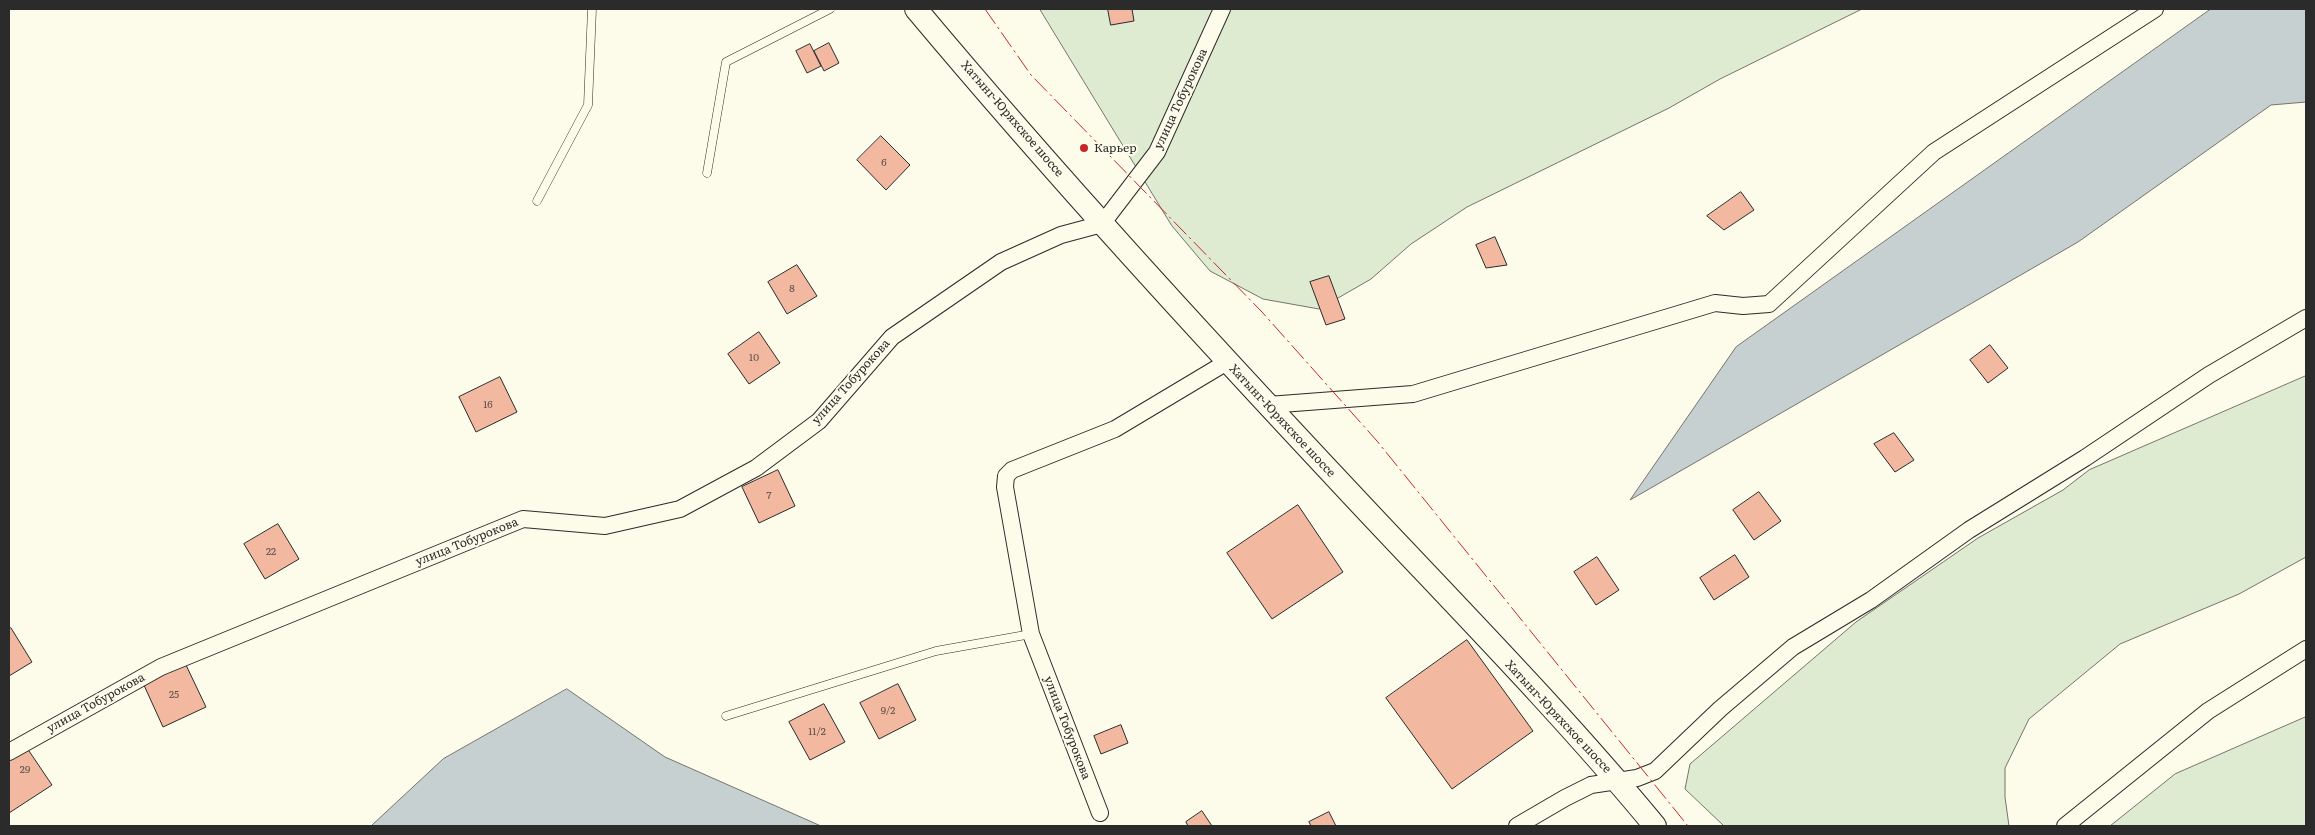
<!DOCTYPE html>
<meta charset="utf-8">
<style>
body{margin:0}
#map{position:relative;width:2315px;height:835px;overflow:hidden;background:#fdfbea;font-family:Literata,serif}
canvas{display:block}
.frame{position:absolute;inset:0;border:10px solid #2b2b2b;pointer-events:none}
</style>
<div id="map">
<canvas width="2315" height="835"></canvas>
<div class="frame"></div>
</div>
<script>
const context = document.querySelector('canvas').getContext('2d');
context.lineJoin = 'round';
function paint(path, color) { context.fillStyle = color; context.fill(path, 'evenodd'); }
function stroke(path, color, width, dash) { context.strokeStyle = color; context.lineWidth = width; context.lineCap = dash ? 'butt' : 'round'; context.setLineDash(dash || []); context.stroke(path); }
function label(font, color, halo, rows, align = 'center') {
  context.font = font + ' Literata,serif'; context.lineWidth = 4; context.setLineDash([]); context.textBaseline = 'middle'; context.strokeStyle = halo; context.fillStyle = color; for (const [text, x, y, turn = 0] of rows) {
    context.save(); context.translate(x, y); context.rotate((+turn || 0) * Math.PI / 180); context.textAlign = isNaN(turn) ? turn : align; if (halo) context.strokeText(text, 0, 0); context.fillText(text, 0, 0); context.restore();
  }
}
const green = new Path2D(`
 M1040,9H1862L1720,79L1669,108L1467,207L1411,244L1371,279L1319,309L1263,299L1210,271L1172,226Z
 M2306,376V557L2239,594L2120,644L2029,719L2005,768V797L2009,826H1724L1685,789L1690,764L1856,622L1978,538L2063,490L2089,470Z
 M2306,717V826H2110L2175,774Z`);
paint(green, '#deebd1');
stroke(green, '#74746e', 1);
const water = new Path2D(`
 M2211,9H2306V102L2271,105L2078,242L1630,500L1736,347Z
 M567,689L665,757L821,826H371L443,759Z`);
paint(water, '#c7d0d0');
stroke(water, '#74746e', 1);
const building = new Path2D(`
 M1108,9H1132L1134,21L1111,25Z
 M829,43L839,63L824,71L814,51Z
 M810,44L821,66L807,73L796,51Z
 M881,136L910,165L886,190L857,160Z
 M1741,192L1754,210L1724,230L1707,216Z
 M1495,237L1507,265L1486,268L1476,245Z
 M797,265L817,296L787,314L768,282Z
 M1329,276L1345,319L1326,325L1310,282Z
 M759,332L780,363L749,384L728,354Z
 M1990,345L2008,368L1988,383L1970,360Z
 M500,377L517,412L476,432L459,397Z
 M1894,433L1914,460L1895,472L1874,444Z
 M778,470L795,506L759,523L742,487Z
 M1759,492L1781,521L1754,540L1733,510Z
 M1298,505L1343,572L1272,619L1227,553Z
 M278,524L299,559L265,579L244,544Z
 M1735,555L1749,577L1714,600L1700,578Z
 M1597,557L1619,590L1596,605L1574,572Z
 M11,628L32,662L9,676V629Z
 M1467,640L1533,731L1452,789L1386,698Z
 M185,663L206,707L163,727L143,683Z
 M898,684L916,720L879,739L860,703Z
 M824,704L845,742L810,760L789,722Z
 M1121,725L1128,743L1101,754L1094,736Z
 M25,745L52,785L9,813V756Z
 M1202,811L1212,826H1188L1186,822Z
 M1329,812L1336,826H1311L1309,822Z`);
paint(building, '#f2b8a0');
stroke(building, '#2b2b2b', 1);
const lane = new Path2D(`
 M707,173L726,62L830,9
 M537,201L588,105L592,9
 M726,716L936,651L1031,634`);
const street = new Path2D(`
 M1268,405L1413,394L1715,303L1743,306L1769,304L1934,152L2155,9
 M9,752L161,667L523,519L605,526L680,509L756,468L819,421L892,337L1001,262L1061,235L1102,224L1157,152L1222,9
 M1100,813L1031,634L1005,487L1006,476L1012,470L1115,429L1227,362
 M1517,826L1565,798L1591,785L1637,778L1655,771L1720,709L1793,647L1871,600L1969,530L2085,458L2209,375L2306,318
 M2065,826L2208,711L2306,649`);
const secondary = new Path2D(`
 M916,9C1056,176 1203,336 1352,495C1454,604 1560,711 1655,826`);
stroke(lane, '#2b2b2b', 9);
stroke(street, '#2b2b2b', 18);
stroke(secondary, '#2b2b2b', 24);
stroke(lane, '#fdfbea', 8);
stroke(street, '#fdfbea', 16);
stroke(secondary, '#fdfbea', 22);
stroke(new Path2D(`
 M985,9L1031,75L1262,312L1377,441L1688,826`), '#c62828', 1, [18, 4, 2.5, 4]);
for (const [x, y, r, color] of [
 [1084,148,5,"#c62828"]
]) { const dot = new Path2D(); dot.arc(x, y, r, 0, 2 * Math.PI); context.fillStyle = color; context.fill(dot); stroke(dot, '#fdfbea', 2); }
label('10px', '#5d4e48', null, [
 ["6",884,163],
 ["8",792,289],
 ["10",754,358],
 ["16",488,405],
 ["7",769,496],
 ["22",271,552],
 ["25",174,695],
 ["9/2",888,711],
 ["11/2",817,732],
 ["29",25,770]
]);
label('12px', '#2b2b2b', '#fdfbea', [
 ["улица Тобурокова",1181,99,-65],
 ["Хатынг-Юряхское шоссе",1012,119,49],
 ["улица Тобурокова",851,382,-48],
 ["Хатынг-Юряхское шоссе",1282,421,47],
 ["улица Тобурокова",467,542,-22],
 ["улица Тобурокова",96,703,-29],
 ["Хатынг-Юряхское шоссе",1558,717,47],
 ["улица Тобурокова",1067,728,69]
]);
label('12px', '#2b2b2b', '#fdfbea', [
 ["Карьер",1094,148]
], 'left');
</script>
